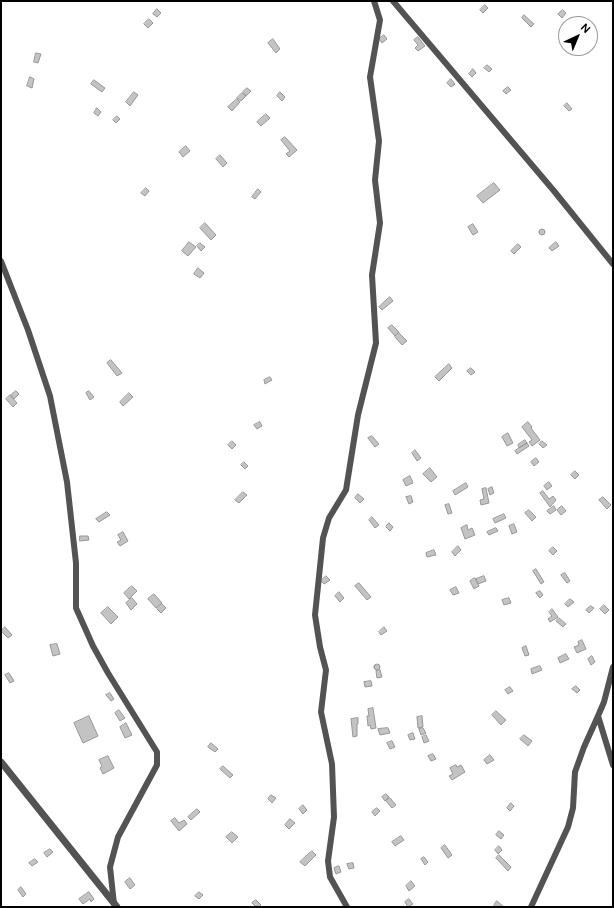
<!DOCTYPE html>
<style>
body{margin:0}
#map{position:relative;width:614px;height:908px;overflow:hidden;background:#fff;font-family:"DM Sans",sans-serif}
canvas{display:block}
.frame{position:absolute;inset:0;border:2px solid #000;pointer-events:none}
.north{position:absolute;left:558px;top:16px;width:40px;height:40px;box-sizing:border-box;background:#fff;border:1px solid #999;border-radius:50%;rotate:44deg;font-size:11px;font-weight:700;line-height:16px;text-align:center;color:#000}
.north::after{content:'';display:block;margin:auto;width:14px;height:18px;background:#000;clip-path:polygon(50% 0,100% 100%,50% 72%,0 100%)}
</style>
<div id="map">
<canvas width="614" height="908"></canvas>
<div class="frame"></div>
<div class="north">N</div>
</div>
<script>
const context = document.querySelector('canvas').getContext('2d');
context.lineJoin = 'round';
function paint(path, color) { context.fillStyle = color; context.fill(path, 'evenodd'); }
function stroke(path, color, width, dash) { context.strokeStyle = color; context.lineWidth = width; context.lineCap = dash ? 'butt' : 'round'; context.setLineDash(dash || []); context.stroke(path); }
const building = new Path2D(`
 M485,5L488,8L483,13L480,10Z
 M157,9L161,13L157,17L153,14Z
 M563,10L566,13L562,18L558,14Z
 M524,15L534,24L531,27L522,18Z
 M149,19L153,23L148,28L144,24Z
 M384,35L387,39L382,43L379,39Z
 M418,37L425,46L418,51L415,48L418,45L414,40Z
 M273,39L280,49L276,53L268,43Z
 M36,53L41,54L38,63L34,62Z
 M487,65L492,69L489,72L484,68Z
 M473,69L476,73L472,77L469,74Z
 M30,77L34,79L32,88L27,86Z
 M451,79L455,84L451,87L447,83Z
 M94,80L105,88L102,92L91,84Z
 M508,87L511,90L506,94L503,91Z
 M247,88L251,91L246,96L243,92Z
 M134,92L138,95L130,106L126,102Z
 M280,92L285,97L282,101L277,96Z
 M242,93L246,96L241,101L237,98Z
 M237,99L240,102L232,111L228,107Z
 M567,103L572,109L569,111L564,106Z
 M97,108L101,112L98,116L94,113Z
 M266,114L270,118L261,126L257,122Z
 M117,116L120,119L116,123L113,120Z
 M285,137L297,150L289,157L286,154L290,151L281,140Z
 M186,146L190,151L183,157L179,152Z
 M220,155L227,163L223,167L216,159Z
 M494,183L500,190L483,203L477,196Z
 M146,188L149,191L145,196L141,193Z
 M258,189L261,192L255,199L252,197Z
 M205,223L216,235L211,240L200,228Z
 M473,224L478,232L473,235L468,227Z
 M539 232a3 3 0 1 1 6 0a3 3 0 1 1-6 0Z
 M189,242L196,247L188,256L182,251Z
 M556,242L559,246L552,251L549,248Z
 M200,243L205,247L201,251L197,246Z
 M518,244L521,247L514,254L511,251Z
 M198,268L204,273L200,278L194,274Z
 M390,297L393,301L382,310L379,307Z
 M392,325L399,332L395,336L388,328Z
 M399,333L407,341L402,345L395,337Z
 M111,360L122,373L117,376L107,363Z
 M449,364L452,368L439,381L435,377Z
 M471,368L475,372L471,375L467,371Z
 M270,377L272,380L265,384L264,380Z
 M16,391L19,394L14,399L11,395Z
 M89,391L94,397L90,400L86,393Z
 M129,393L133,397L123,406L120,402Z
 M10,395L17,403L13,407L6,399Z
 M260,422L262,426L257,429L254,425Z
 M528,422L532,427L531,428L540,440L532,446L529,442L532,440L522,427Z
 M508,433L513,443L507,446L502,437Z
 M372,436L379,444L375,447L368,438Z
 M525,440L527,443L519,448L518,445Z
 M232,441L236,445L232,449L228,445Z
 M542,441L547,445L543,448L539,444Z
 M527,443L529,446L517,454L515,451Z
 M415,450L421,458L417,461L412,453Z
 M536,458L539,462L534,466L531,462Z
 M244,462L248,466L245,469L241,465Z
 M430,468L437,477L431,482L423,474Z
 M575,471L579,475L575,479L571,475Z
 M410,476L413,483L406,486L403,480Z
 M549,482L552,486L547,490L544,486Z
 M466,483L468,487L455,495L453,491Z
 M492,487L494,493L490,495L488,489Z
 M486,488L489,503L481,505L480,500L484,499L482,489Z
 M543,491L549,499L553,496L556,500L550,507L540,493Z
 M243,492L247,495L239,503L235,500Z
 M358,494L364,499L360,503L355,498Z
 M411,496L413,502L409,504L406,497Z
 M603,497L611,505L607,509L599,500Z
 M449,504L452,513L448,514L445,505Z
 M554,506L556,510L550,514L547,511Z
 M562,506L566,511L561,515L557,510Z
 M529,510L536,517L532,521L525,513Z
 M107,512L110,515L99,522L96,519Z
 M504,514L506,518L495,523L493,519Z
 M372,517L379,525L375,528L369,520Z
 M389,523L393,527L390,531L386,527Z
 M514,524L517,532L512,534L509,526Z
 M467,525L468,530L472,528L475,535L465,539L461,528Z
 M496,528L498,531L489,535L487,532Z
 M123,532L128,541L120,546L117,542L121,540L118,535Z
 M80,536H88L89,540L80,541Z
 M458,546L461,550L455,556L452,552Z
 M553,547L557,551L553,555L549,551Z
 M434,550L436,555L427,557L426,553Z
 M536,569L544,582L541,584L533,571Z
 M565,573L570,581L567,583L561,575Z
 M326,576L330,580L324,584L321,581Z
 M484,576L486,581L478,584L476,579Z
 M475,578L479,586L474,589L470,581Z
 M359,583L371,597L367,600L355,586Z
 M132,586L137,591L129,599L124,593Z
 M456,587L459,593L453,595L450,590Z
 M540,591L543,595L540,598L536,593Z
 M339,592L344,598L340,602L335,596Z
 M154,594L162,603L156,608L148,599Z
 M132,598L137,604L131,610L126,603Z
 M509,598L511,603L504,605L502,600Z
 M570,599L574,602L568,607L565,604Z
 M162,604L166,608L161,613L157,609Z
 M604,605L609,610L605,614L600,609Z
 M591,606L594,608L589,613L586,610Z
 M108,607L118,617L111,624L101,613Z
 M552,609L558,617L550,622L548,619L552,616L549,612Z
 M559,618L566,624L563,627L556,621Z
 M5,627L12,635L8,638L1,631Z
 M384,627L387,631L381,635L379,632Z
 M582,640L586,649L577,653L574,647L579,645L578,642Z
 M57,644L60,654L53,656L50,645Z
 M526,646L529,655L525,656L522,648Z
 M566,654L569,659L560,663L558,658Z
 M592,656L595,662L591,665L588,659Z
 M374 667a3 3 0 1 1 6 0a3 3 0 1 1-6 0Z
 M540,666L542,670L532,674L531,669Z
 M380,670L382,677L377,678L376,671Z
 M9,673L14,681L10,683L5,675Z
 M371,681L372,686L365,687L364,682Z
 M576,686L580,690L577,693L572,689Z
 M510,687L513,691L508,694L505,690Z
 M110,693L114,699L111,701L106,695Z
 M373,708L376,728L371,729L370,725L368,726L367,716H369L368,709Z
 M119,710L125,718L120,721L115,713Z
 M496,711L506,720L501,725L492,715Z
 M89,716L98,736L83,743L74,723Z
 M422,716L423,727L418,728L417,717Z
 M358,718V724H357V736L353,737L351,719Z
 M126,723L132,735L125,738L120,727Z
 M388,728L390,733L380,735L378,729Z
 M423,728L426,733L421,735L419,729Z
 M413,733L415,739L410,740L408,735Z
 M426,735L429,741L424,743L422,737Z
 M524,735L532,741L528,746L520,739Z
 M392,741L395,747L390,749L387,743Z
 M211,743L218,749L215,752L208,747Z
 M433,754L436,759L431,761L428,756Z
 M490,755L494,760L487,764L484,760Z
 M108,756L114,768L103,774L100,768L102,766L99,760Z
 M456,765L457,767L461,765L465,772L452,780L449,776L453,774L450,768Z
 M223,766L233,775L230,778L220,769Z
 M386,794L389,797L385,801L382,797Z
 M271,795L276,798L272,803L268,799Z
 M390,798L396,805L392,808L386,801Z
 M511,803L514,806L510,811L507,808Z
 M303,805L307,810L303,814L299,809Z
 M377,808L380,811L375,816L372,812Z
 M197,809L200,812L191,820L188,817Z
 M175,818L179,823L184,820L187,824L179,831L171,821Z
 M290,819L295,823L289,829L285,825Z
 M499,831L504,835L501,839L496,835Z
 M232,832L238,837L232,843L226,837Z
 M401,836L404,840L395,846L392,842Z
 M445,845L452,855L448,858L441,848Z
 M499,846L502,850L498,854L495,850Z
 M50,849L53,852L47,857L44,853Z
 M312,851L316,855L305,866L300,862Z
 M499,855L511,867L508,871L496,858Z
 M424,857L428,862L425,865L421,859Z
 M35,859L38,862L32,866L29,863Z
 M353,863L354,868L349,869L347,864Z
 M339,866L341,872L336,874L334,868Z
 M130,878L135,885L130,889L125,882Z
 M411,881L415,886L409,891L406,886Z
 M21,887L26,894L23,897L18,890Z
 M89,892L94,899L91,902L90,899L83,904L79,899Z
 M199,892L203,895L199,899L195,896Z
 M409,899L413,904L408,907L405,902Z
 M256,900L261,905L259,907H256L252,903Z
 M497,901L504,907H496L494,905Z`);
paint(building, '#c3c3c3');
stroke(building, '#979797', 1);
stroke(new Path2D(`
 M393,1L554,191L613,264
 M1,261L28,330L50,396L67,482L76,563V608L93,646L108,673L157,752V765L118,837L110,867L114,904
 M613,667L604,702L598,716L613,765
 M347,907L330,877L328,861L334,817L332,764L321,712L326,670L320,647L315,615L323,538L329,518L346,490L358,415L376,343L372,275L380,223L375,180L379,141L370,77L380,20L374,1
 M531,907L568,827L573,808L575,772L584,747L598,716`), '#535353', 6);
stroke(new Path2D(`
 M1,762L117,907`), '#535353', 7);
</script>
